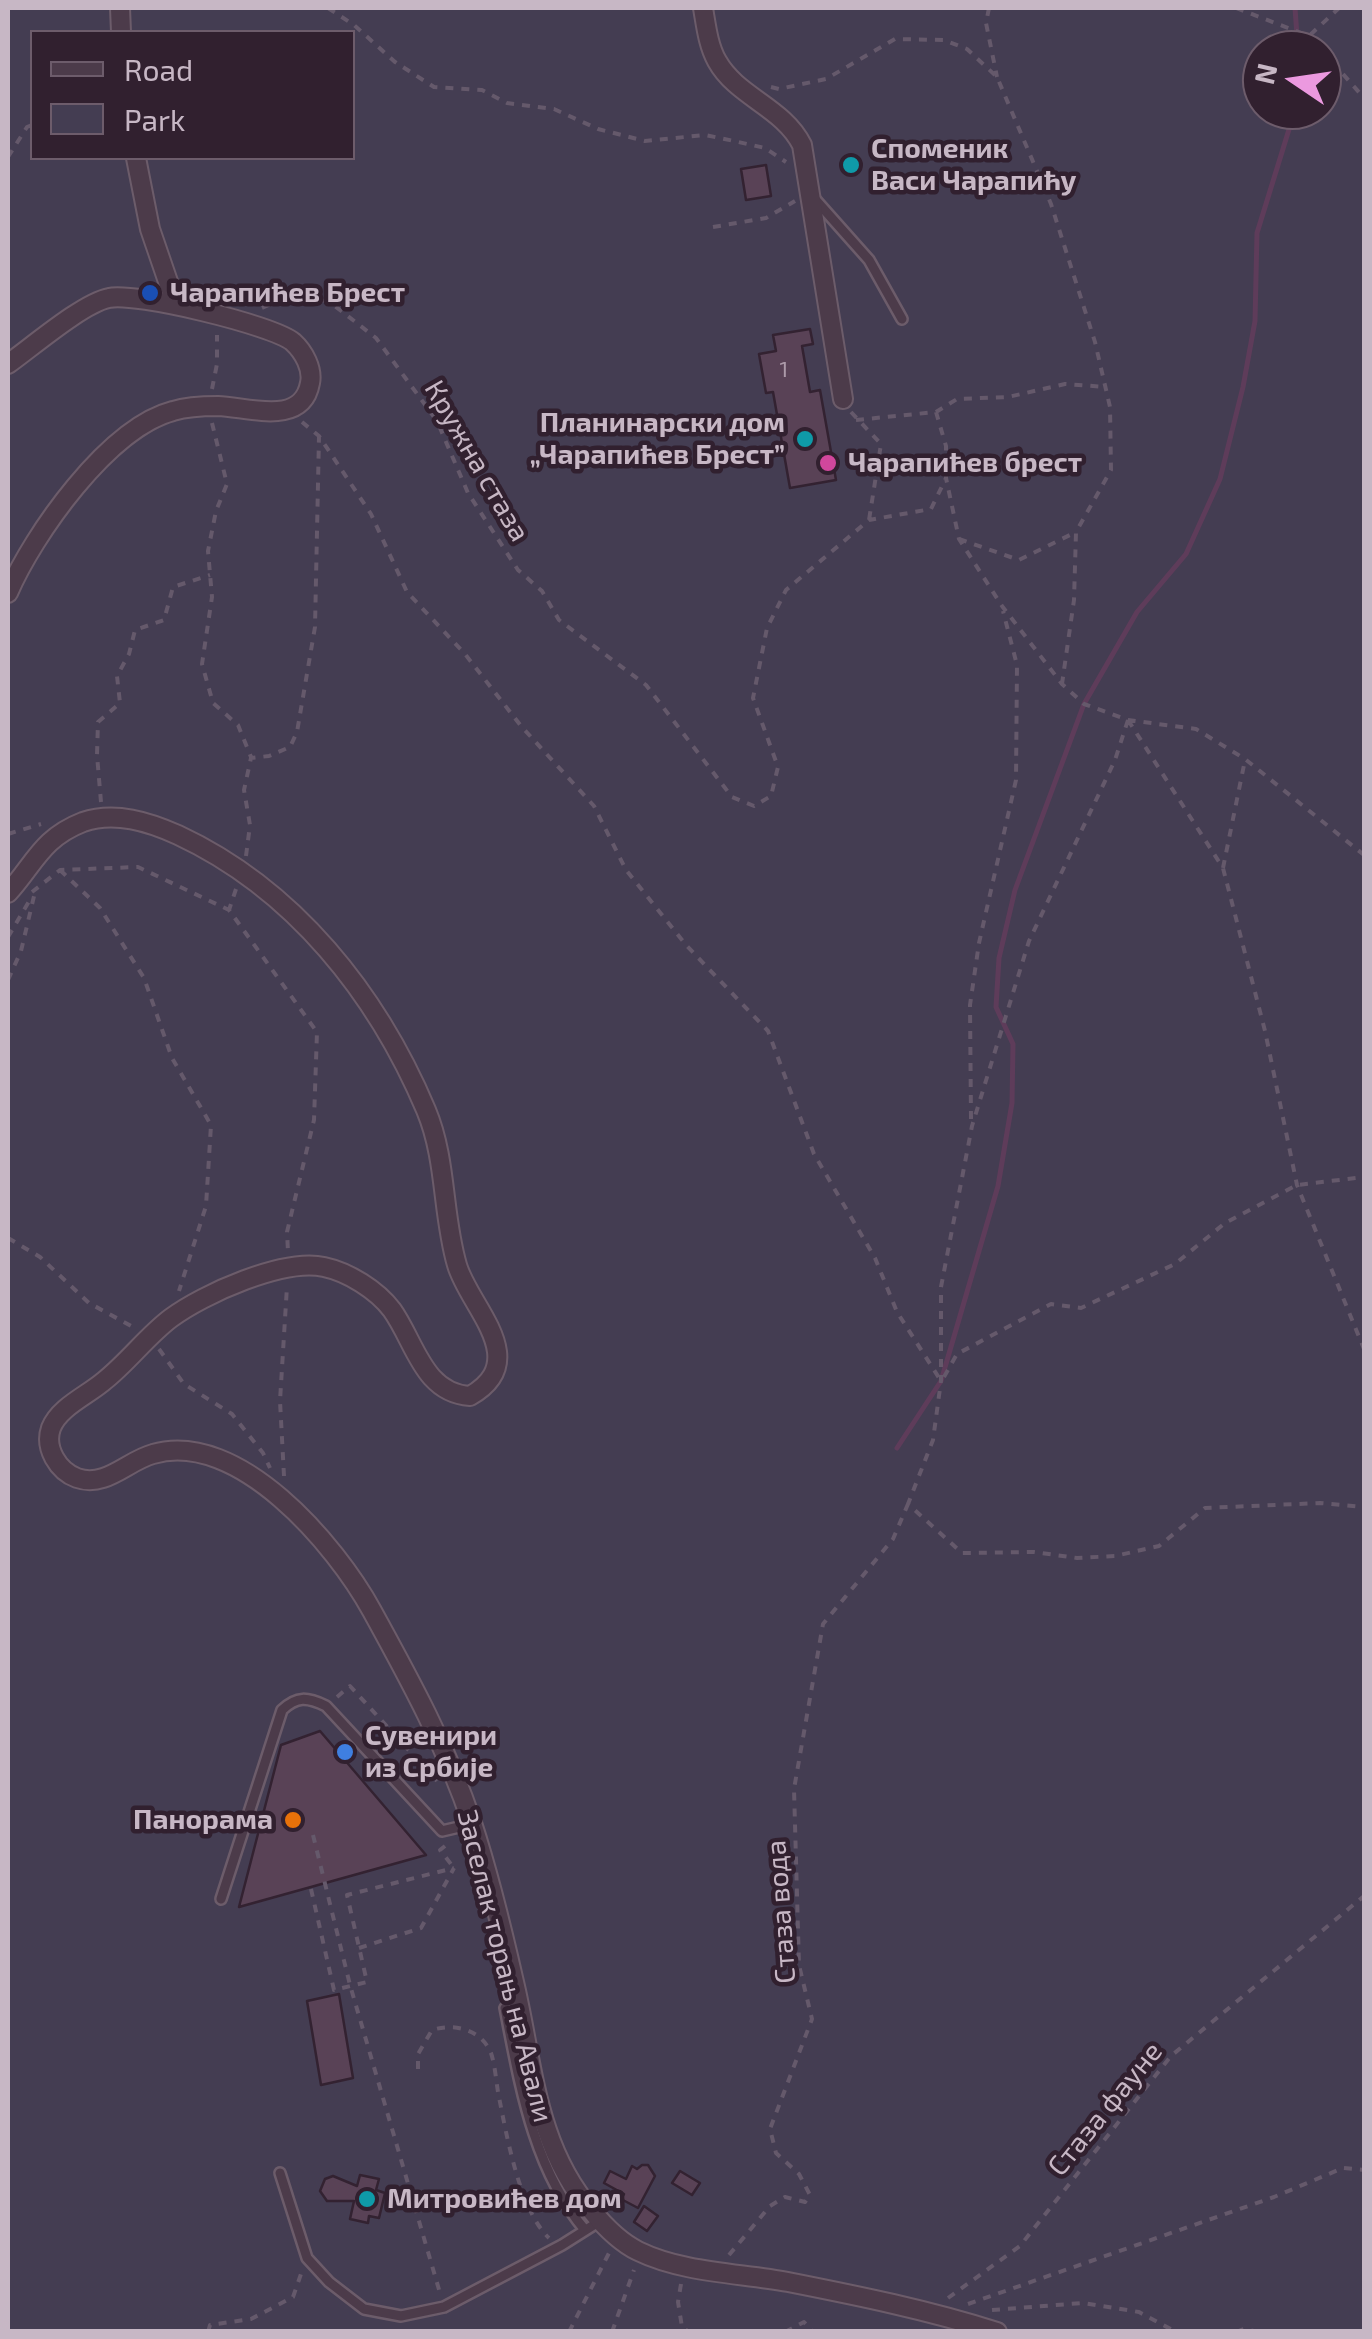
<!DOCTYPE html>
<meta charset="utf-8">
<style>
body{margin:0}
#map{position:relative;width:1372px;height:2339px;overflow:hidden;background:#3b283a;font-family:"Exo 2",sans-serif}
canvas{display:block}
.frame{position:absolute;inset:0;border:10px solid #c7b7c5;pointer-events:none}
.legend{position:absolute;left:30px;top:30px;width:325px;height:130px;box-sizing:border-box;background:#31202f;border:2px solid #6d5c6b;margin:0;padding:12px 18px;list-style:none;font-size:30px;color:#c7b7c5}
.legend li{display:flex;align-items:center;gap:20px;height:50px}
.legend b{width:50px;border:2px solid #6d5c6b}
.north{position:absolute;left:1242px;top:30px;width:100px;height:100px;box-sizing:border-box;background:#31202f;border:2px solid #6d5c6b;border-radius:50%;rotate:283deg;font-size:28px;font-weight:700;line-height:40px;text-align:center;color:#c7b7c5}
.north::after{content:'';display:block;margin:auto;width:35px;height:45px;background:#eb99df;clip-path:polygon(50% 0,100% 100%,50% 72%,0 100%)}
</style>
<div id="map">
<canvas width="1372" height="2339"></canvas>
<div class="frame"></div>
<ul class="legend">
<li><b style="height:12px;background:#4c3b4a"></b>Road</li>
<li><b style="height:28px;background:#443d52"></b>Park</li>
</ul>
<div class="north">N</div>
</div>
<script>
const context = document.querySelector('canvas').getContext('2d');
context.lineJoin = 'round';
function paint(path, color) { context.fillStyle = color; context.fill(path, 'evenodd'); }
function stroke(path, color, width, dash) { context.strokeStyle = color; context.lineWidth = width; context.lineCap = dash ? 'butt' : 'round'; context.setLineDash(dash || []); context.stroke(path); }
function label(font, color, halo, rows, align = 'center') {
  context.font = font + ' "Exo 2",sans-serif'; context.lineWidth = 9; context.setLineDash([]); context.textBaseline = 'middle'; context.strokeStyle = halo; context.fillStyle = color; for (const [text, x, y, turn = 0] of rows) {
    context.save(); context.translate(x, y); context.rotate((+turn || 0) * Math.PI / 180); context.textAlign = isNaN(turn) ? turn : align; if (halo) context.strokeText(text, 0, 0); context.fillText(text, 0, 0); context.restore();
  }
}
paint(new Path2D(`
 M8,8H1364V2331H8ZM32,32H352V158H32ZM1262,50H1322V110H1262Z`), '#443d52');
stroke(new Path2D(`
 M1295,8L1298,50
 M897,1448L941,1381L998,1186L1012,1103L1013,1044L996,1007L999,958L1015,890L1084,704L1137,612L1186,554L1220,479L1243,387L1255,321L1257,233L1295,110`), '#5e3c5a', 5);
const building = new Path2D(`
 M766,165L771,196L746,200L741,169Z
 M810,329L813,344L802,346L810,392L820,390L836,480L790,488L773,392L766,393L759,354L776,351L773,335Z
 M320,1731L426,1855L239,1907L281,1745Z
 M339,1994L353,2078L321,2085L307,2001Z
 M642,2165H648L655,2176L638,2208L621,2199L624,2194L604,2183L610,2171L626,2179L632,2166L637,2169Z
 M680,2171L700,2183L692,2195L672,2183Z
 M360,2175L379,2179L376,2190L385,2193L379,2218L369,2216L368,2223L350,2219L354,2201H327L320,2191L325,2179L333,2176L357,2186Z
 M644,2206L658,2216L647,2231L634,2222Z`);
paint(building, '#594256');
stroke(building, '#332231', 2.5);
const service = new Path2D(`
 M813,197L869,260L902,319
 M221,1899L282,1710C297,1696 307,1697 326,1706L442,1831L472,1824
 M505,2008C520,2084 533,2169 585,2230
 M280,2173L307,2258L329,2282L364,2309L401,2316L444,2307L562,2245L600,2221`);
const minor = new Path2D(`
 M120,8L121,32
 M703,8C706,25 708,45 717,61C737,97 783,107 802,145L843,399
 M136,158L150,229L176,305
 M8,364C32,347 83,303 109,298C135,292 273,325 293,342C304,352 313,369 310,383C302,427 248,407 218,406C205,406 186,407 173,411C108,428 33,535 8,593
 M8,893C35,863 42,838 83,822C115,811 149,822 178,835C294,889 377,994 426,1110C447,1160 442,1214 457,1265C469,1307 533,1360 470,1396C423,1393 415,1342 392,1310C377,1290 348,1272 324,1267C284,1258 203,1294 171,1318C147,1336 128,1362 104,1381C88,1395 59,1407 51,1428C44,1448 58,1471 77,1478C106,1488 127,1461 153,1454C238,1429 336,1545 372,1611C410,1680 447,1748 472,1823C489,1875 502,1929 514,1982C533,2062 535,2146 592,2211C605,2227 620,2242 638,2251C683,2273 740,2273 788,2282C859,2296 928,2310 997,2332`);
stroke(service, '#6c5c6a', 14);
stroke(minor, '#6c5c6a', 22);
stroke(new Path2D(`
 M328,8L354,25L395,62L434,87L482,90L507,103L554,109L598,129L645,141L705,135L734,141L765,148L786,162
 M989,8L986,23L997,77
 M1236,8L1309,36L1339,8
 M1309,36L1322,50
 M1322,50L1364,98
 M771,87L779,89L826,79L895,39L944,40L967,49L997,77L1051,204L1095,342L1110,407L1111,470L1076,532L1074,600L1062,684
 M8,157L27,127L32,125
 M713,227L766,218L795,201
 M262,308L297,292L331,303L376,338L437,421L468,493L518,570L542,591L559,620L646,685L732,797L754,806L771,796L778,767L753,698L767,628L786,590L869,520L931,509L946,478
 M212,389L217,364V335
 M851,412L881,444L869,520
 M936,412L946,446V478L959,539L1002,606L1062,684L1084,704L1128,720L1196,729L1245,759L1364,855
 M856,420L936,412L957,399L1008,397L1065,384L1106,387
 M302,422L319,436L371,514L407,592L465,654L521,726L594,806L626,870L686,945L768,1031L814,1154L875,1258L897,1312L941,1381
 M212,423L227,484L216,511L208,551L212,597L202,664L213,703L238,725L251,757
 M959,539L1019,560L1074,533
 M1128,720L1115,760L1029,941L972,1126L941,1287V1381L933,1440L908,1504L962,1553L1034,1552L1077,1558L1115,1556L1159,1546L1205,1508L1320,1503L1364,1507
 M1128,720L1223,868L1265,1031L1297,1185L1364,1349
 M101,802L97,755L98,722L120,703L117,676L129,654L135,630L164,620L173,587L210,575
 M8,834L41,824
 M246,856L250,825L244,790L251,758L269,756L290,747L297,732L315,627L319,436
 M1223,868L1245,760
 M60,870L100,908L144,978L172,1058L211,1125L206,1206L179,1291
 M236,889L229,910L317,1032L314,1120L287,1232L288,1252
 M32,892L60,870L138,867L229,910
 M8,937L31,898
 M8,980L21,951L35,892
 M971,1119L970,1005L979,943L1016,780L1017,665L1003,611
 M8,1238L40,1257L89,1303L133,1327
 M159,1349L184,1384L232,1414L263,1453L270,1468
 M944,1377L957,1354L1051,1304L1081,1308L1175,1264L1225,1223L1297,1185L1364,1177
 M284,1476L280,1401L287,1286
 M337,1697L350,1686L437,1781
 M313,1835L350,1985L440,2293
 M445,1846L440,1850L454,1868
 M311,1889L334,1990L367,1982L347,1895L454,1868
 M359,1948L421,1928L454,1868
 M418,2069V2054L432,2030C454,2023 481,2029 491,2053C495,2065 496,2080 498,2092C506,2132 519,2210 549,2238
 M729,2255L770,2206L785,2197L805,2202L810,2195L799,2174L776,2153L770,2129L812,2019L799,1965L794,1789L823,1624L893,1539L908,1504
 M681,2284L678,2302L682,2327L689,2332
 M948,2298L1020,2246L1171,2056L1364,1896
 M968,2304L1274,2197L1343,2168L1364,2170
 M992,2310L1083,2303L1139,2312L1176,2332
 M208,2332L210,2325L251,2319L293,2297L301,2274
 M569,2332L610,2251
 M612,2332L634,2270
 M785,2332L804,2322L813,2332
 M1236,2332L1244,2329L1259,2332`), '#65596b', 4, [8, 8]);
stroke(service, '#4c3b4a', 9);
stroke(minor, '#4c3b4a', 18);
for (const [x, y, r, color] of [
 [851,165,10,"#0f9aa8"],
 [150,293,10,"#1a4fb4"],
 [805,439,10,"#0f9aa8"],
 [828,463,10,"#d1479c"],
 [345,1752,10,"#3f7fe0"],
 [293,1820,10,"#e8710a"],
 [367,2199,10,"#0f9aa8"]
]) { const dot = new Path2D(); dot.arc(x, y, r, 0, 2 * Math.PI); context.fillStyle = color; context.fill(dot); stroke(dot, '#31202f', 4); }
label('22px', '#ac9aa9', null, [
 ["1",784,370]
]);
label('bold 28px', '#c7b7c5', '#31202f', [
 ["Споменик",871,149],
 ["Васи Чарапићу",871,181],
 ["Чарапићев Брест",170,293],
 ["Планинарски дом",785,423,"right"],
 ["„Чарапићев Брест”",785,455,"right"],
 ["Чарапићев брест",848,463],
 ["Сувенири",365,1736],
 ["из Србије",365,1768],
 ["Панорама",273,1820,"right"],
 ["Митровићев дом",387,2199]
], 'left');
label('28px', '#c7b7c5', '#31202f', [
 ["Кружна стаза",477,461,60],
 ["Стаза вода",781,1912,-94],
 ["Заселак торањ на Авали",505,1966,76],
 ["Стаза фауне",1105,2109,-51]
]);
</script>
